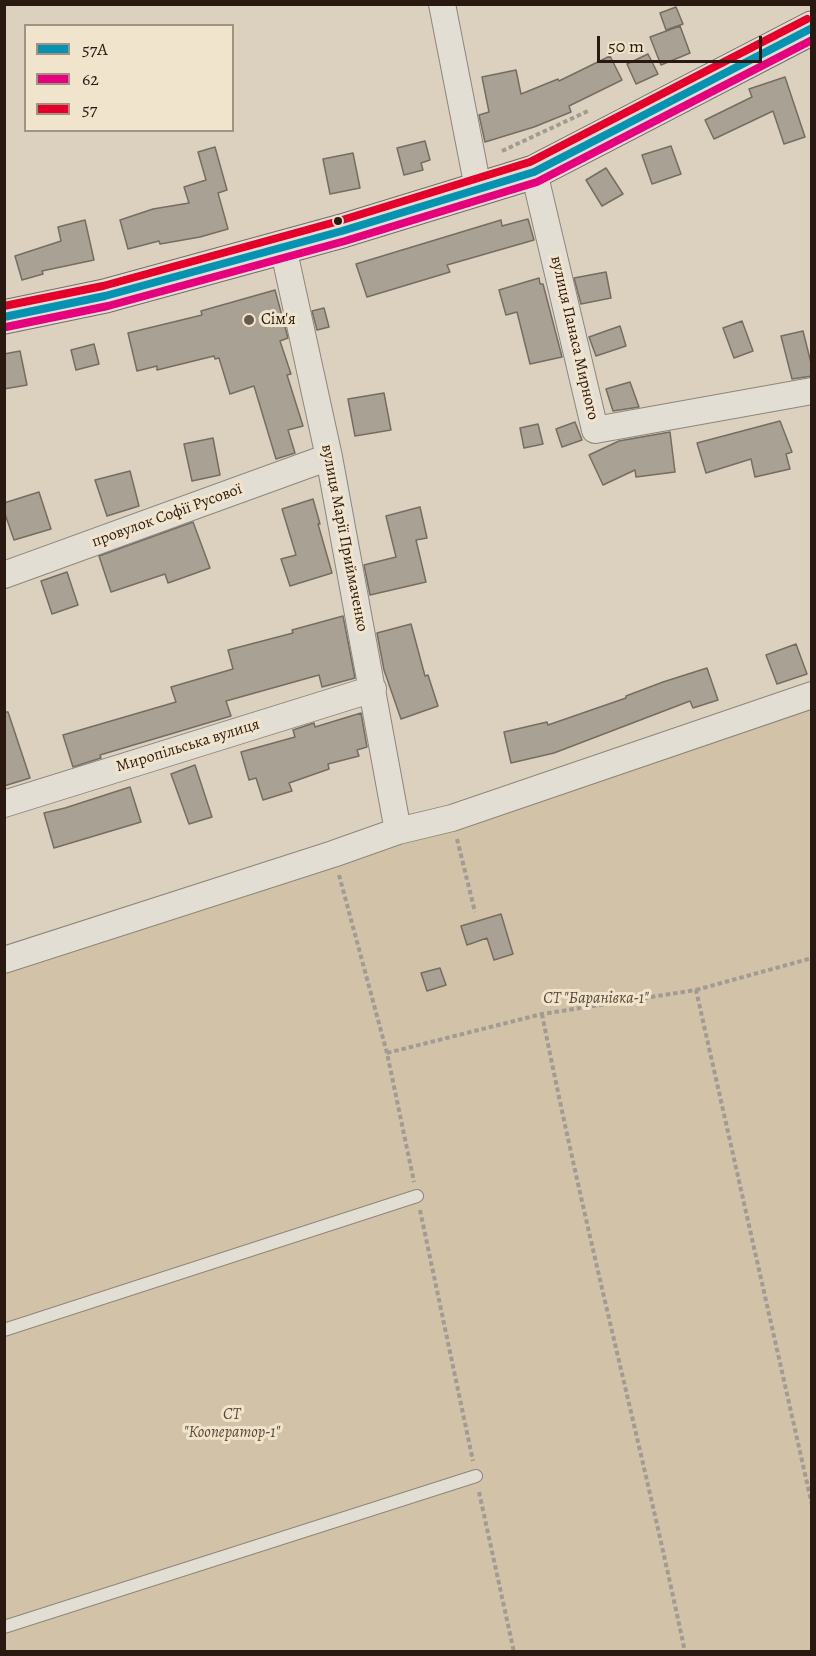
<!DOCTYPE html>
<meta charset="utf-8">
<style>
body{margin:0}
#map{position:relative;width:816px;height:1656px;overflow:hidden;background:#dbd1be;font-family:Alegreya,serif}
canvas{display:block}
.frame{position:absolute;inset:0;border:6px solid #2a1910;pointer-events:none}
.legend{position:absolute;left:24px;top:24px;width:210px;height:108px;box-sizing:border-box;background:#f0e4cc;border:2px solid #a19381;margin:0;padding:8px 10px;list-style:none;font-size:18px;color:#2a1910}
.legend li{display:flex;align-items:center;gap:12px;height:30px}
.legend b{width:30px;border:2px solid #a19381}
.scale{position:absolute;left:597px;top:36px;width:165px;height:27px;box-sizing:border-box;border:3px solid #2a1910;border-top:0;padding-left:8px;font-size:18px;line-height:21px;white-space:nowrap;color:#2a1910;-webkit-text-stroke:4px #f0e4cc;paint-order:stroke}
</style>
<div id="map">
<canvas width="816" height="1656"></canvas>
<div class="frame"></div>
<ul class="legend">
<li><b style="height:8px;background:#0693b2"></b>57А</li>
<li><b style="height:8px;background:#e5007d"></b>62</li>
<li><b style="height:8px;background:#e4002b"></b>57</li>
</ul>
<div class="scale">50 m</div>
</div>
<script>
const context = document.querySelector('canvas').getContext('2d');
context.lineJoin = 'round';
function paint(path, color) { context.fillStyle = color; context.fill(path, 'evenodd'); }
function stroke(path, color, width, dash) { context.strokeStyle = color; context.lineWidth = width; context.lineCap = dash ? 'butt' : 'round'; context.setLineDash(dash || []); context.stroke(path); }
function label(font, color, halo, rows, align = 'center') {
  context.font = font + ' Alegreya,serif'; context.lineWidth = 6; context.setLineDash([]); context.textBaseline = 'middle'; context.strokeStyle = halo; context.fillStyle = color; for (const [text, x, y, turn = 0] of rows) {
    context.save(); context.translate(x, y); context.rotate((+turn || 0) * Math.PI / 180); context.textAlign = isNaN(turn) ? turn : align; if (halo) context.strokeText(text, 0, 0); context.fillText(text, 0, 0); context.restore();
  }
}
paint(new Path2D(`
 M811,695V1651H5L4,960Z`), '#d1c2a8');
const building = new Path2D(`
 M676,7L683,24L666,30L660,13Z
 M680,26L690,53L661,65L650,37Z
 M648,54L658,74L636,84L627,64Z
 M610,56L622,80L569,106L571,112L534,127L485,142L479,115L489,112L482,77L516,70L521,94L558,79L559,81Z
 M785,77L805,137L784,144L773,111L714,139L705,120L752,97L749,89Z
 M425,141L430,160L421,163L423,170L404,175L397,148Z
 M671,146L681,174L652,184L642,155Z
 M215,147L227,190L218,193L228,229L200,237L160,244L159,241L128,249L120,220L153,209L189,203L184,187L206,180L198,152Z
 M353,153L360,188L330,194L323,159Z
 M606,168L623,194L602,206L586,180Z
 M528,219L534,240L447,265L450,272L367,297L356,264L501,220L502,226Z
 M85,220L94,260L42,271L43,274L22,280L15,256L61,241L58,227Z
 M606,272L611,298L581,304L574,278Z
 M539,278L540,284H543L562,357L530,364L517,312L506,315L499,290Z
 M275,290L288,338L280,341L291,374L287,375L303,426L288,430L295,453L276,459L254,386L230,394L219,358L215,359L214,356L157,370V366L137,371L128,333L202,315L201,311Z
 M324,308L329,327L317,330L312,311Z
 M742,321L753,351L734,358L723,328Z
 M620,326L626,346L596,356L589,337Z
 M803,331L812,367V376L792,379L781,336Z
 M94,344L99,364L76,370L71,350Z
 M20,351L27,385L4,389V354Z
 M630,382L639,407L613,411L606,389Z
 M384,393L391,430L355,436L348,399Z
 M780,421L792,452L786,454L790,469L755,477L751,459L706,473L697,443Z
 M575,422L582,440L562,447L556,429Z
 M538,424L543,444L524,448L520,428Z
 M670,432L675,472L636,477L635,470L603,485L589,455L619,441Z
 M213,438L220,475L192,481L184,444Z
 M130,471L139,506L107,516L95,480Z
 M39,492L51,529L14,540L4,511V503Z
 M313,499L320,524H318L332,573L290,586L281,559L296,555L282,509Z
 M420,507L427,538L416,540L426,582L370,595L364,565L396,557L386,516Z
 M193,522L210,568L168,583L165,574L111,592L99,556Z
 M67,572L78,605L52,614L41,581Z
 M343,616L355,678L322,687L319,675L226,701L231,716L100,755L101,758L73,767L63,735L176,702L171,687L233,669L228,650L293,633L292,630Z
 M411,624L425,676L428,675L438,706L401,719L384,670L377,633Z
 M796,644L807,674L777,684L766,655Z
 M707,668L718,700L693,708L690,701L554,753L511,763L504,732L547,722L548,725L626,698V696L663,682Z
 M4,712H8L30,778L4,786Z
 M361,713L367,747L357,750L359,756L328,764L329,769L289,783L292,791L263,800L256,778L249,780L241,752L295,737L293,730L314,723L315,727Z
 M195,765L212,817L189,824L171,774Z
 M130,787L141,822L54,848L44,813L65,808Z
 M501,914L513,954L494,960L487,938L467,945L461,926Z
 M440,968L446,985L427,991L421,973Z`);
paint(building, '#a9a194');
stroke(building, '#756d63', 1.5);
const service = new Path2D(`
 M4,1330L417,1196
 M4,1627L476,1476`);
const minor = new Path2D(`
 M442,4L478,188
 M534,172L595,430L812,391
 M283,247L329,457L398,831
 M4,575L329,457
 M4,804L373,689
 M4,960L333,854L398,831L452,818L812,695`);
const secondary = new Path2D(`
 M4,317L105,296L342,231L534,172L812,28`);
stroke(service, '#8e867a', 14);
stroke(minor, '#8e867a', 28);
stroke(secondary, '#756d63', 35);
stroke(new Path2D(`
 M502,151L588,111
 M457,839L475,912
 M339,875L387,1053L414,1182
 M696,990L812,958
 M542,1014C584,1227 640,1438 685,1652
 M387,1053L542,1014L696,990L812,1505
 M420,1210L473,1461
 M479,1492L514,1652`), '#a19b93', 4, [4.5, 3]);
stroke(service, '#e3ded4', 12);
stroke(minor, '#e3ded4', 26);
stroke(secondary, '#e3ded4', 33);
stroke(new Path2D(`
 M4,317L105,296L342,231L534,172L812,28`), '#0693b2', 8);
stroke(new Path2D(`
 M6,327L108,306L345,241L537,182L812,40`), '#e5007d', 8);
stroke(new Path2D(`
 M4,306L103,286L339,221L530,162L807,19`), '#e4002b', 8);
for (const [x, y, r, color] of [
 [338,221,5,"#2a1910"],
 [249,320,6,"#68594d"]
]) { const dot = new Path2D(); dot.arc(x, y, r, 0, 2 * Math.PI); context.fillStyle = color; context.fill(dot); stroke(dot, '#f0e4cc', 2); }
label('16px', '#2a1910', '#f0e4cc', [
 ["Сім'я",261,320]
], 'left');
label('16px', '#2a1910', '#f0e4cc', [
 ["вулиця Панаса Мирного",574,338,77],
 ["провулок Софії Русової",167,516,-20],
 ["вулиця Марії Приймаченко",344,538,79],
 ["Миропільська вулиця",188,746,-17]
]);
label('italic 16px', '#594838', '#f0e4cc', [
 ["СТ \"Баранівка-1\"",596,999],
 ["СТ",232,1415],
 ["\"Кооператор-1\"",232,1433]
]);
</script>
